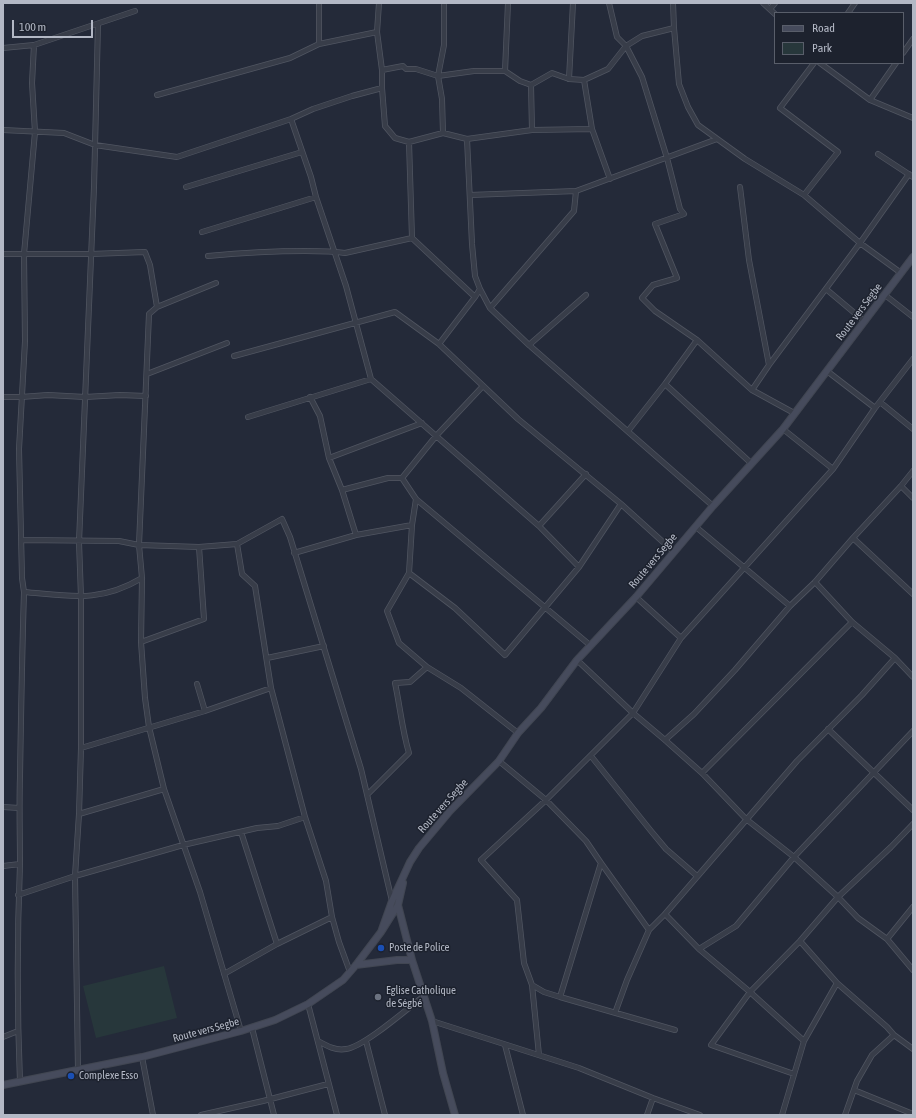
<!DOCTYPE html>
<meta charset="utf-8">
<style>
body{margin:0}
#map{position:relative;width:916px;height:1118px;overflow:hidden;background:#242a39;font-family:"Asap Condensed",sans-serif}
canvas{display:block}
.frame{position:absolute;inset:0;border:4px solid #b3b8c5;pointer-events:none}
.legend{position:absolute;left:774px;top:12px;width:130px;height:52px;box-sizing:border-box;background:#1d222e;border:1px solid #595e6a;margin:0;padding:5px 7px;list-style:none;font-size:12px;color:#b3b8c5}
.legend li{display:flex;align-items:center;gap:8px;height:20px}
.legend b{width:20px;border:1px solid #595e6a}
.scale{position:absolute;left:12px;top:20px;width:81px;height:18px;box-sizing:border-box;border:2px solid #b3b8c5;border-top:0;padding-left:5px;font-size:12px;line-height:14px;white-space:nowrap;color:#b3b8c5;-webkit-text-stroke:3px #1d222e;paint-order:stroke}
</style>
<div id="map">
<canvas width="916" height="1118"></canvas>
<div class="frame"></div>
<ul class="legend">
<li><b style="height:5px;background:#464b5c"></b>Road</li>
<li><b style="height:11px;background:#27373b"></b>Park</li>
</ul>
<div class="scale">100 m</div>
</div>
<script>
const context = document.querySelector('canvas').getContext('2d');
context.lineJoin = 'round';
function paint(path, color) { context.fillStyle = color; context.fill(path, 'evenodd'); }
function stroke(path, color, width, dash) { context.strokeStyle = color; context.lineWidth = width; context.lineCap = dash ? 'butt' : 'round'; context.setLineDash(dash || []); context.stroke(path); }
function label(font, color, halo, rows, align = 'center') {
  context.font = font + ' "Asap Condensed",sans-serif'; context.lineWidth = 3; context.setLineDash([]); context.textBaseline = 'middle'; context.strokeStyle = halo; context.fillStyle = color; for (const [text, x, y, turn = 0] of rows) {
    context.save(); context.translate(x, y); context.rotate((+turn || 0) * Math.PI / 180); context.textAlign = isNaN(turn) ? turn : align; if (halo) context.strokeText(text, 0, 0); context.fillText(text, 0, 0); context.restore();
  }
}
paint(new Path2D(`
 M164,966L177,1018L96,1038L83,986Z`), '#27373b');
const street = new Path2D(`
 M379,3L377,32L382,70V88L385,126L395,138L409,142L443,133L467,139L532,130L592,129
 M609,3L617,37L626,46L642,77L667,158L680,209L684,214L655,224L677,278L653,285L642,298L655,311L697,340L752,390L794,413
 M763,3L775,14
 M770,9L775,3
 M848,13L855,3
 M674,28L679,84L688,107L698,125L745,159L804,195L860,243L901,273
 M319,44V3
 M3,48L34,45L135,11
 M903,53L913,39
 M820,63L870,100L913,118
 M382,70L403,66L406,69H416L438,76L474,71H505L520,81L531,85L552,73L569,79L584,80L608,69L626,46L642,36L674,28L673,3
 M505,71L508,3
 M569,79L573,3
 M584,80L592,129L610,179
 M531,85L532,130
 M157,95L290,58L319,44L377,32
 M870,100L896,63
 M291,119L311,177L316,197L346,286L371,379L539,526L579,567
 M3,130L64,133L95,145L177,157L291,119L313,109L352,96L382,88
 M443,133L442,99L438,76L444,45V3
 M409,142L412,238
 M878,154L913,177
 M186,187L302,152
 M740,187L749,260L769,365L752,390
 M470,195L576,191L717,139
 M804,195L838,152L780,108L814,63
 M202,232L316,197
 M3,254H91L145,252L150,265L157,307
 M208,256C240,253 272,251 305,251C318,251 332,251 345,253L412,238L475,297
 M216,283L157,307L149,314L139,545L142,578L141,642L145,698L149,727L164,789L200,892L241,1031
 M480,289L490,308L574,211L576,191
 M826,289L864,321
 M885,295L913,317
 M490,308L529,345L713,506
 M697,340L665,384L752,464
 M439,344L475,297L480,289L475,276L472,244L467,139
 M529,345L586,295
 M234,356L395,312L439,344L518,419L621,504L674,552
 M769,365L860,243L909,174
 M827,371L875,408
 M147,374L227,343
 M3,397H21L48,395L85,397L120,395L146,396
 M310,397L320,416L329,458L342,490L388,478H402L436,436L483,386
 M880,402L913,429
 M248,417L371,379
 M783,429L833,469
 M628,431L665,384
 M329,458L422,423
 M402,478L416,499L591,646
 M901,486L913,498
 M342,490L356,535
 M416,499L412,525L409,573L455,608L505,655L579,567L621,504
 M539,526L586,474
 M696,527L790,606
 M853,538L913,594
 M22,540L119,541L139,545L199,547L237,544L282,519L290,537L361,769L392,901
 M237,544L242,574L255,586L271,688L305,817L326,881L332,917L339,942L350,972
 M294,553L356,535L412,525
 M815,582L852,622L895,658L913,677
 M24,592C71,596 100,603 142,578
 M636,597L681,638
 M141,642L204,619L199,547
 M267,658L324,646
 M577,660L633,713L665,740L702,773L746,819L794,857L838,897L858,918L887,939L913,970
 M427,667L461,688L518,733
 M197,684L205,711
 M828,729L913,810
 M665,740L694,714L735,670L790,606L815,582L853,538L901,486L913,471
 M81,748L205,711L271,688
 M591,756L651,831L666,849L697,876
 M499,761L546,800L586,841L601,863L649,930
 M702,773L852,622
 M368,794L409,753C402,730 400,706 395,683L410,682L427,667L399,643L387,611L409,573
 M3,807L19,808
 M79,814L164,789
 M241,832L277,944
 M3,866L20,864
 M18,895L75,876L183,845L257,828L278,826L305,817
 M665,914L699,949L750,992L804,1041
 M887,939L913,907
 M800,941L837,983L887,1027L894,1035L913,1049
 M699,949L736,926L794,857L913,731
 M224,974L277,944L332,917
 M532,985L544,992L560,997L675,1030
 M560,997L601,863
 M308,1004L337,1115
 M615,1013L627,980L649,930L665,914L797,761L862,695L895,658
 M432,1021L579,1068L653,1098L700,1115
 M252,1028L274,1115
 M3,1037L18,1031
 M318,1041C327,1046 336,1051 346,1049C364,1047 408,1008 424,996
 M366,1041L385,1115
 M505,1045L523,1115
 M539,1055L532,985L524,963L517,900L481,860L546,800L633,713L681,638L833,469L875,408L913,359
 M142,1057L153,1115
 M78,1071L75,876L79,814L81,748V597L79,542L94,187L98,24
 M794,1074L711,1045L750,992L800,941L838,897L891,847L913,824
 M20,1082C17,1010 17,937 20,864C20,835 19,806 20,777C21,715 22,654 24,592L22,578L19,449L25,341L24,254L35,132L32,83L34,45
 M854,1090L913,1114
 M201,1115L263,1101L328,1084
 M647,1115L653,1098
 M782,1115L804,1041L837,983
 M845,1115L857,1081L872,1055L894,1035`);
const secondary = new Path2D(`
 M398,905L412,960L432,1021L443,1073L455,1115
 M381,932L392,901L410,862L419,848L450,811L499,761L518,733L541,708L577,660L636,597L713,506L783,429L913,257
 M356,965L397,960H412
 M3,1085L142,1057L241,1031L275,1020L308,1004L343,980L356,965L381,932L398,905L403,883`);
stroke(street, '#505561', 6);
stroke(secondary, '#414652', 8);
stroke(street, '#383d49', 4.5);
stroke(secondary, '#464b5c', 6);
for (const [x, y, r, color] of [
 [381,948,4,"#1a4fb4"],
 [378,997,4,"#6b7280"],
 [71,1076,4,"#1a4fb4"]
]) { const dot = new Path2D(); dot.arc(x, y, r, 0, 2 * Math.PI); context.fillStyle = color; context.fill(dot); stroke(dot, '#1d222e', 1.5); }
label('11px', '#b3b8c5', '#1d222e', [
 ["Route vers Segbe",859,312,-53],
 ["Route vers Segbe",653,561,-50],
 ["Route vers Segbe",443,806,-48],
 ["Route vers Segbe",206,1030,-15]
]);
label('11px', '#b3b8c5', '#1d222e', [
 ["Poste de Police",389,948],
 ["Eglise Catholique",386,991],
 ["de Ségbé",386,1004],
 ["Complexe Esso",79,1076]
], 'left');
</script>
